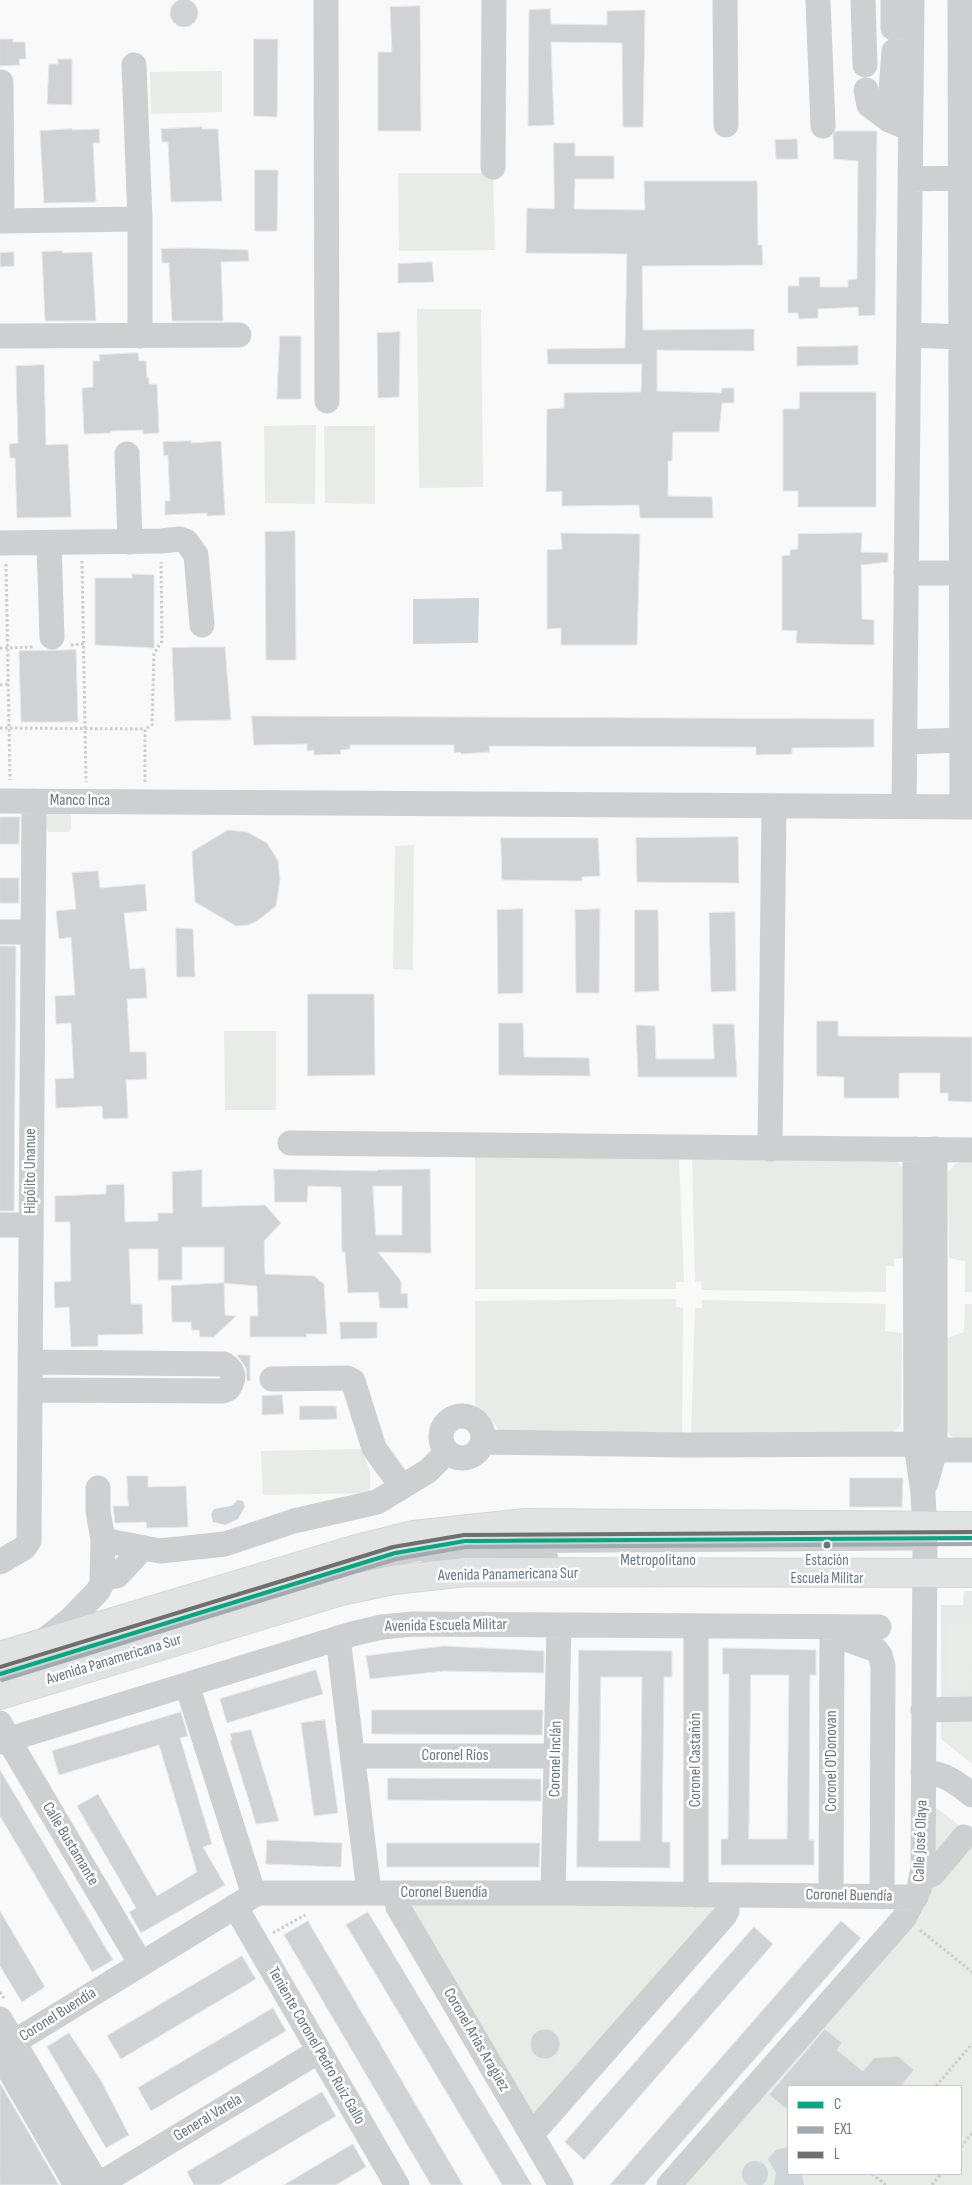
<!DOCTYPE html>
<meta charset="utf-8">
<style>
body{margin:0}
#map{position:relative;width:972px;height:2185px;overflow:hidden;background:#f9f9f9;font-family:"Sofia Sans Condensed",sans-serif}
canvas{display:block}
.legend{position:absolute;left:787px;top:2085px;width:175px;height:90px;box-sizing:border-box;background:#fff;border:1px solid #c1c8cd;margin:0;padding:6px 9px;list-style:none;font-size:15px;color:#657683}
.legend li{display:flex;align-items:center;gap:10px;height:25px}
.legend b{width:25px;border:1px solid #c1c8cd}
</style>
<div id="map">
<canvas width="972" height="2185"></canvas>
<ul class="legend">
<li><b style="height:6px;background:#00a884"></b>C</li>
<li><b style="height:6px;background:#a2aab0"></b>EX1</li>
<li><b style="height:6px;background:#706f6d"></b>L</li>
</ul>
</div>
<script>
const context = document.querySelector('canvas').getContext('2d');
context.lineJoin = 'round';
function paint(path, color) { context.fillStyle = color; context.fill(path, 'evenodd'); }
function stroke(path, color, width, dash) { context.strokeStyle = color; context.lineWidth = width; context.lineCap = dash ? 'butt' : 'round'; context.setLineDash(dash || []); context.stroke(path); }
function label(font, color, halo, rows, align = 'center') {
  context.font = font + ' "Sofia Sans Condensed",sans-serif'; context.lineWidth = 5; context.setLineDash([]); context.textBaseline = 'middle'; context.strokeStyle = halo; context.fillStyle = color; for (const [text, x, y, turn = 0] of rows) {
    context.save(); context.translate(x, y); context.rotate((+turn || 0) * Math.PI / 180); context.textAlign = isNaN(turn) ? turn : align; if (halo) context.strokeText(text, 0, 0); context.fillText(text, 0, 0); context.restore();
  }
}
paint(new Path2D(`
 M964,1591H972V1764L941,1739V1605H963Z`), '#e8e9e9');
paint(new Path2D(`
 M222,71V112L151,114L150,72Z
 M398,173H493L495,250L399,251Z
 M417,309H481L483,487L419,488Z
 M316,425L315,504L265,503L264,426Z
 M324,426H375V504L325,503Z
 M45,810H71V829L69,832H48L45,829Z
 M414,845L413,970L393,969L395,846Z
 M224,1031H276V1110H225Z
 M475,1156L679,1158L684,1282H676V1289H475Z
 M692,1158L894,1159L905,1169L903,1258L894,1259V1266H886V1292L702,1290L701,1281L695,1282Z
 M966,1159H972V1292H965V1261L949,1258L948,1172L954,1165Z
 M676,1299V1307L683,1308L682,1437L501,1433L494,1423L475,1408V1301Z
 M702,1300L886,1304L885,1331L902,1333L901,1424L890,1437H691L695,1308H702Z
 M965,1304H972V1439H955L946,1430L947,1338L964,1332Z
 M362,1449L370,1472V1493L263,1495L261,1451Z
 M948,1623H972L971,1690H949Z
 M944,1721L972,1723V1760L943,1738Z
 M931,1804L960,1826L933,1859Z
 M972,1840V2185H677ZM788,2086H961V2174H788Z
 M411,1905H712L714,1909L534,2117Z`), '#e8ebe6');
paint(new Path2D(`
 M479,598L478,643L413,644V599Z
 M238,1500L243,1501L245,1507L238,1519L225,1525L213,1522L211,1514L214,1509L231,1506Z
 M788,2147V2174H802L804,2185H774L776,2173L768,2159L776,2150Z
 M742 2174a13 13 0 1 1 26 0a13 13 0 1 1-26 0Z`), '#ced6d9');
const building = new Path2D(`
 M170 13a14 14 0 1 1 28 0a14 14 0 1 1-28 0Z
 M420,6L421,131H378V52H392L390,7Z
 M550,9L551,24L607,25V11L645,10L643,127H623L622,43L551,42L554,125L528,126L529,10Z
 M0,39H13V42H25L26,59H19L20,65L0,66Z
 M254,39H278L277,117L254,116Z
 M58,59H72V105L47,104L49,64H58Z
 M202,127V129H218L222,201L171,202L168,142H162L161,129Z
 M72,129V130L99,129L100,143H93L96,202L44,203L40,131Z
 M836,131H877L875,315L859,316L858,307L818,309V318L799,319L798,313H788V286H799V277H820V287H848V280L857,279L858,161L834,159L833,135Z
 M797,139L798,159H776L775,140Z
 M554,143H575V156H614V179H575L574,209L645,210L644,181H757L758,245H762L763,265L642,266L643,330L754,329V351L657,350V391L721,393L722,388H734V403H722L719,432H673L672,461H668V496L712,497L713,518H640L639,505L562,506V491L546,492L547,409L564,408V393L641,392L642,364H548L547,349L625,348L627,254L526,253L527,208L554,209Z
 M255,170H278L277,231H255Z
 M188,248L248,250L249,261L221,262L223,321H172L169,263H162L161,249Z
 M62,251V253L92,252L96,321H45L42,252Z
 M14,252V266L0,267V253Z
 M432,262L434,282L398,283V264Z
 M400,332L399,397L378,398L377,333Z
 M280,336H301V399H277Z
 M858,346V365L797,366V347Z
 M138,353L139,361H146L147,378H149V384H157L159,433L143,434V430L111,431V433L84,434L82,388L93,387V361H100L99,355Z
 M44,365L46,445L68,444L71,517L17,518L15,458H10L9,444L18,443L16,366Z
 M800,392H876V507H798V491H783V409H799Z
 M191,441V443L221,441L225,515L207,516V513L165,515V501H170L168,455L164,456L163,442Z
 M295,531L296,660H266L265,532Z
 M561,533L640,534L637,645H561V628L547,629V550L562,549Z
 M862,533L861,552L888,553V562L861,565L862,619L874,620V645L796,643L797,631L782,630V556L790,555V550L798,549V534Z
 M132,574L154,575V648L95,645V578H132Z
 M193,647H225L231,720L175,721L172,648Z
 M76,650L78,722H21L19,651Z
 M252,716L874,719V747L792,748V754L756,755V747L489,746L490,752L461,754L460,752L454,753V745H350V749L340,750L341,754L314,755V750L307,751V744L254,745Z
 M0,817H20L19,844H0Z
 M228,830L247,832L267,843L278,861L280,879L276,906L257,921L248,925L236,926L195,902L192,852Z
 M738,837L739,883L637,882L636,838Z
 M501,838H598L600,876L582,877V881L502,880Z
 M98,871L100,888L145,884L147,911L124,913L130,969L145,968L147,998L127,999L130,1052H146L147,1079L126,1080L128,1118L103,1119L102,1106L56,1108L55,1079L74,1078L71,1023L56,1024L55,996L75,995L71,937L59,939L56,911L76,909L72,873Z
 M0,878H19V903H0Z
 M523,909V993L498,994L497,910Z
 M600,909L599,993H576L575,910Z
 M635,910H658L659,991L635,992Z
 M735,912L736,991L711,992L709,913Z
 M176,928L193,929L195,977H177Z
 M0,946H16L14,1211H0Z
 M308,994H374L375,1075L308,1076Z
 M817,1021H838V1036L972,1037V1102L948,1101V1093H940V1073H899V1098H844V1077L817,1076Z
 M499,1023H523L524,1057L589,1058L590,1076L499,1075Z
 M713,1024H734L737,1077H638L636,1025L655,1026L656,1059H714Z
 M274,1169L377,1171V1170L430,1169L431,1253L378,1252L401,1281V1294L407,1293L408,1308H380L378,1292L348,1293L345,1252H342L341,1187L308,1186L307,1202H275ZM373,1186H402V1235H376Z
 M202,1170V1207L265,1205L281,1223L264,1241L265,1274L314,1276L324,1284L327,1334H306L307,1337H250V1316H258L257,1286L224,1283V1247H182V1280H158V1249H129L131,1304H142L143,1334L98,1335V1346L71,1347L69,1307L55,1308L54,1282L71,1281L70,1222H55V1196L106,1194V1185L124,1184L125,1222L158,1221V1213H173L172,1172Z
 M224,1283L225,1315L236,1316L214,1337H200L199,1330H192L191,1322H172L171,1286Z
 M340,1322H377V1338L341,1339Z
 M237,1355H250V1381H247L246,1368Z
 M282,1395L284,1414L262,1415V1396Z
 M300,1406H336L337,1419L300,1420Z
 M127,1476H148V1487L186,1486L188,1527L147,1528L146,1522L115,1523L113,1506H128Z
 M850,1478H903L902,1507H850Z
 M444,1646L544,1651V1673L444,1671L370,1679L366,1656Z
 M723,1648L816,1650V1675H810L809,1840H814V1865H721V1839H728L729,1674H723ZM751,1675H789L787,1839H749Z
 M579,1650L672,1651V1677H664L662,1842H670V1868L577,1867ZM601,1677H642L640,1841H599Z
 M316,1670L323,1694L227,1723L220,1699Z
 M372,1710H543L542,1735L372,1734Z
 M181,1712L188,1736L180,1738L212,1844L203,1847L225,1885L141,1933L129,1912L136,1908L77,1806L98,1794L157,1896L197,1872L159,1745L59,1775L52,1751Z
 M325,1720L338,1813L314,1816L301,1723Z
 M251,1730L279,1821L256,1824L230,1740H232L230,1734Z
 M0,1770L113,1960L92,1972L0,1816Z
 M388,1778L541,1779V1801L388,1800Z
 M267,1840L342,1843L341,1867L266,1864Z
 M387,1843H540L539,1867H387Z
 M0,1911L45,1987L22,2002L0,1966Z
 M368,1912L532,2185H502L346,1925Z
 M308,1921L463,2185H431L284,1935Z
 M841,1921L861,1938L644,2185H610Z
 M754,1927L773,1944L584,2160L565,2142Z
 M242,1956L256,1979L121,2059L107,2036Z
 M273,2008L286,2031L151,2111L138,2088Z
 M530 2044a15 15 0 1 1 30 0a15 15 0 1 1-30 0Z
 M825,2029L842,2043L837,2050L863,2071L874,2058L898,2056L914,2070L901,2086H788V2110L769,2095Z
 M69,2033L100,2079L129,2135L106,2148L47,2047Z
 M0,2083L59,2185H0Z
 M322,2092L336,2116L219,2185H194L187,2172Z
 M353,2144L366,2167L336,2185H284Z`);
paint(building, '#d0d2d3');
stroke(building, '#e8e8e8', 1);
const major = new Path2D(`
 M0,1656L353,1550L413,1535L525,1523L972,1526
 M0,1695L341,1591L393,1580L466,1572L972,1573`);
stroke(major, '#d5d6d7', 30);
stroke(new Path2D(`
 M82,561L86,782
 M6,564L10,780
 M71,645L84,644
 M0,648L34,647
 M0,685L8,684
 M0,728L145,729
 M145,782V729L152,725L154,654L162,641L161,562
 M920,1930L972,1972
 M273,1933L305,1915
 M0,1992L4,1999
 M936,2086L972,2044
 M961,2147L972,2133
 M872,2174L886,2185
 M932,2185L941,2174`), '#cbcccd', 3, [2.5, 2.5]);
stroke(new Path2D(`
 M326,0L327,401
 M725,0L726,125
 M818,0L823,126
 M863,0L865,65
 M893,0V28
 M960,0L962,807
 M134,65L140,219V336
 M1,82L2,221
 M866,90L869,105L889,120L901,125
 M889,120L894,51
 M493,167L494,0
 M910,179L961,178
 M0,221L140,219
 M909,335L961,337
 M0,336L239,335
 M127,454L130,542
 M0,543L161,541L180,539L186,541L196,555L202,625
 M49,543L52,637
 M906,573H961
 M905,742L962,740
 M0,801L972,807
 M904,807L912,0
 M0,932H33
 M290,1143L972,1150
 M770,1149L774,806
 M0,1225H31
 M272,1379L347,1378L353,1381L374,1448L402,1487
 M30,1390L223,1391L228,1389C235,1379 235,1371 224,1364L30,1362
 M441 1437a21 21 0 1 1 42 0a21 21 0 1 1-42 0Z
 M483,1442L686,1445L916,1444
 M935,1450H972
 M926,1483L935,1450V1149
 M103,1540L160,1551L225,1544L294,1521L377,1502L428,1471L447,1452
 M29,1541L34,801
 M434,1561L477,1557L546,1559
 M0,1562L24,1548L29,1541
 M103,1578L117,1576L143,1548
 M832,1634L876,1650L880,1655L883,1666L882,1897
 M338,1638L369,1892
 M42,1642L71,1619L98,1591L102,1583L103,1540L98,1511V1488
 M0,1674L395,1553L465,1541L910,1538
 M187,1685L254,1895
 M923,1710L972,1709
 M0,1723L8,1739L141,1964
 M0,1742L352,1634L382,1627L413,1624L879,1627
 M353,1756H556
 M923,1772C944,1773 956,1782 972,1795
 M921,1879L933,1874L964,1837
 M395,1893L398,1907L561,2185
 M553,1893L559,1625
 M696,1895V1626
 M831,1896L832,1627
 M235,1906L397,2185
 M0,2019L98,2185
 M14,2042L254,1895L260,1893H565L916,1897
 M0,2054L76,2185
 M532,2134L725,1915L727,1911V1895
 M98,2185L319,2051
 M669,2185L904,1918L919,1889L923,1868L925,1538L923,1493L916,1444L915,1149`), '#cecfd0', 25);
stroke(major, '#e1e2e2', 28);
stroke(new Path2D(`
 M0,1674L395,1553L465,1541L972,1538`), '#00a884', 4);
stroke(new Path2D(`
 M2,1680L396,1559L466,1547L972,1544`), '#a2aab0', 4);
stroke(new Path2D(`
 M0,1667L393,1547L464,1535L972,1532`), '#706f6d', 4);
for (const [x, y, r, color] of [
 [827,1545,4.5,"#657683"]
]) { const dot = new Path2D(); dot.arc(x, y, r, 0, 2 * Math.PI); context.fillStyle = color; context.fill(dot); stroke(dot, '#fff', 2); }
label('15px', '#657683', '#fff', [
 ["Estación",827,1561],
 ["Escuela Militar",827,1579]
]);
label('16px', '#657683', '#fff', [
 ["Manco Inca",80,801],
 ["Hipólito Unanue",31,1171,-90],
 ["Metropolitano",658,1561],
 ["Avenida Panamericana Sur",508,1575,-1],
 ["Avenida Escuela Militar",446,1626,-1],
 ["Avenida Panamericana Sur",114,1660,-17],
 ["Coronel Ríos",455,1756],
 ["Coronel Inclán",556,1759,-89],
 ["Coronel Castañón",696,1760,-90],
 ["Coronel O'Donovan",832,1761,-90],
 ["Calle José Olaya",921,1841,-88],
 ["Calle Bustamante",70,1844,59],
 ["Coronel Buendía",444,1893],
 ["Coronel Buendía",849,1896,1],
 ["Coronel Buendía",58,2015,-32],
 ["Coronel Arias Aragüez",476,2040,60],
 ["Teniente Coronel Pedro Ruiz Gallo",316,2046,60],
 ["General Varela",208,2118,-31]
]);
</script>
